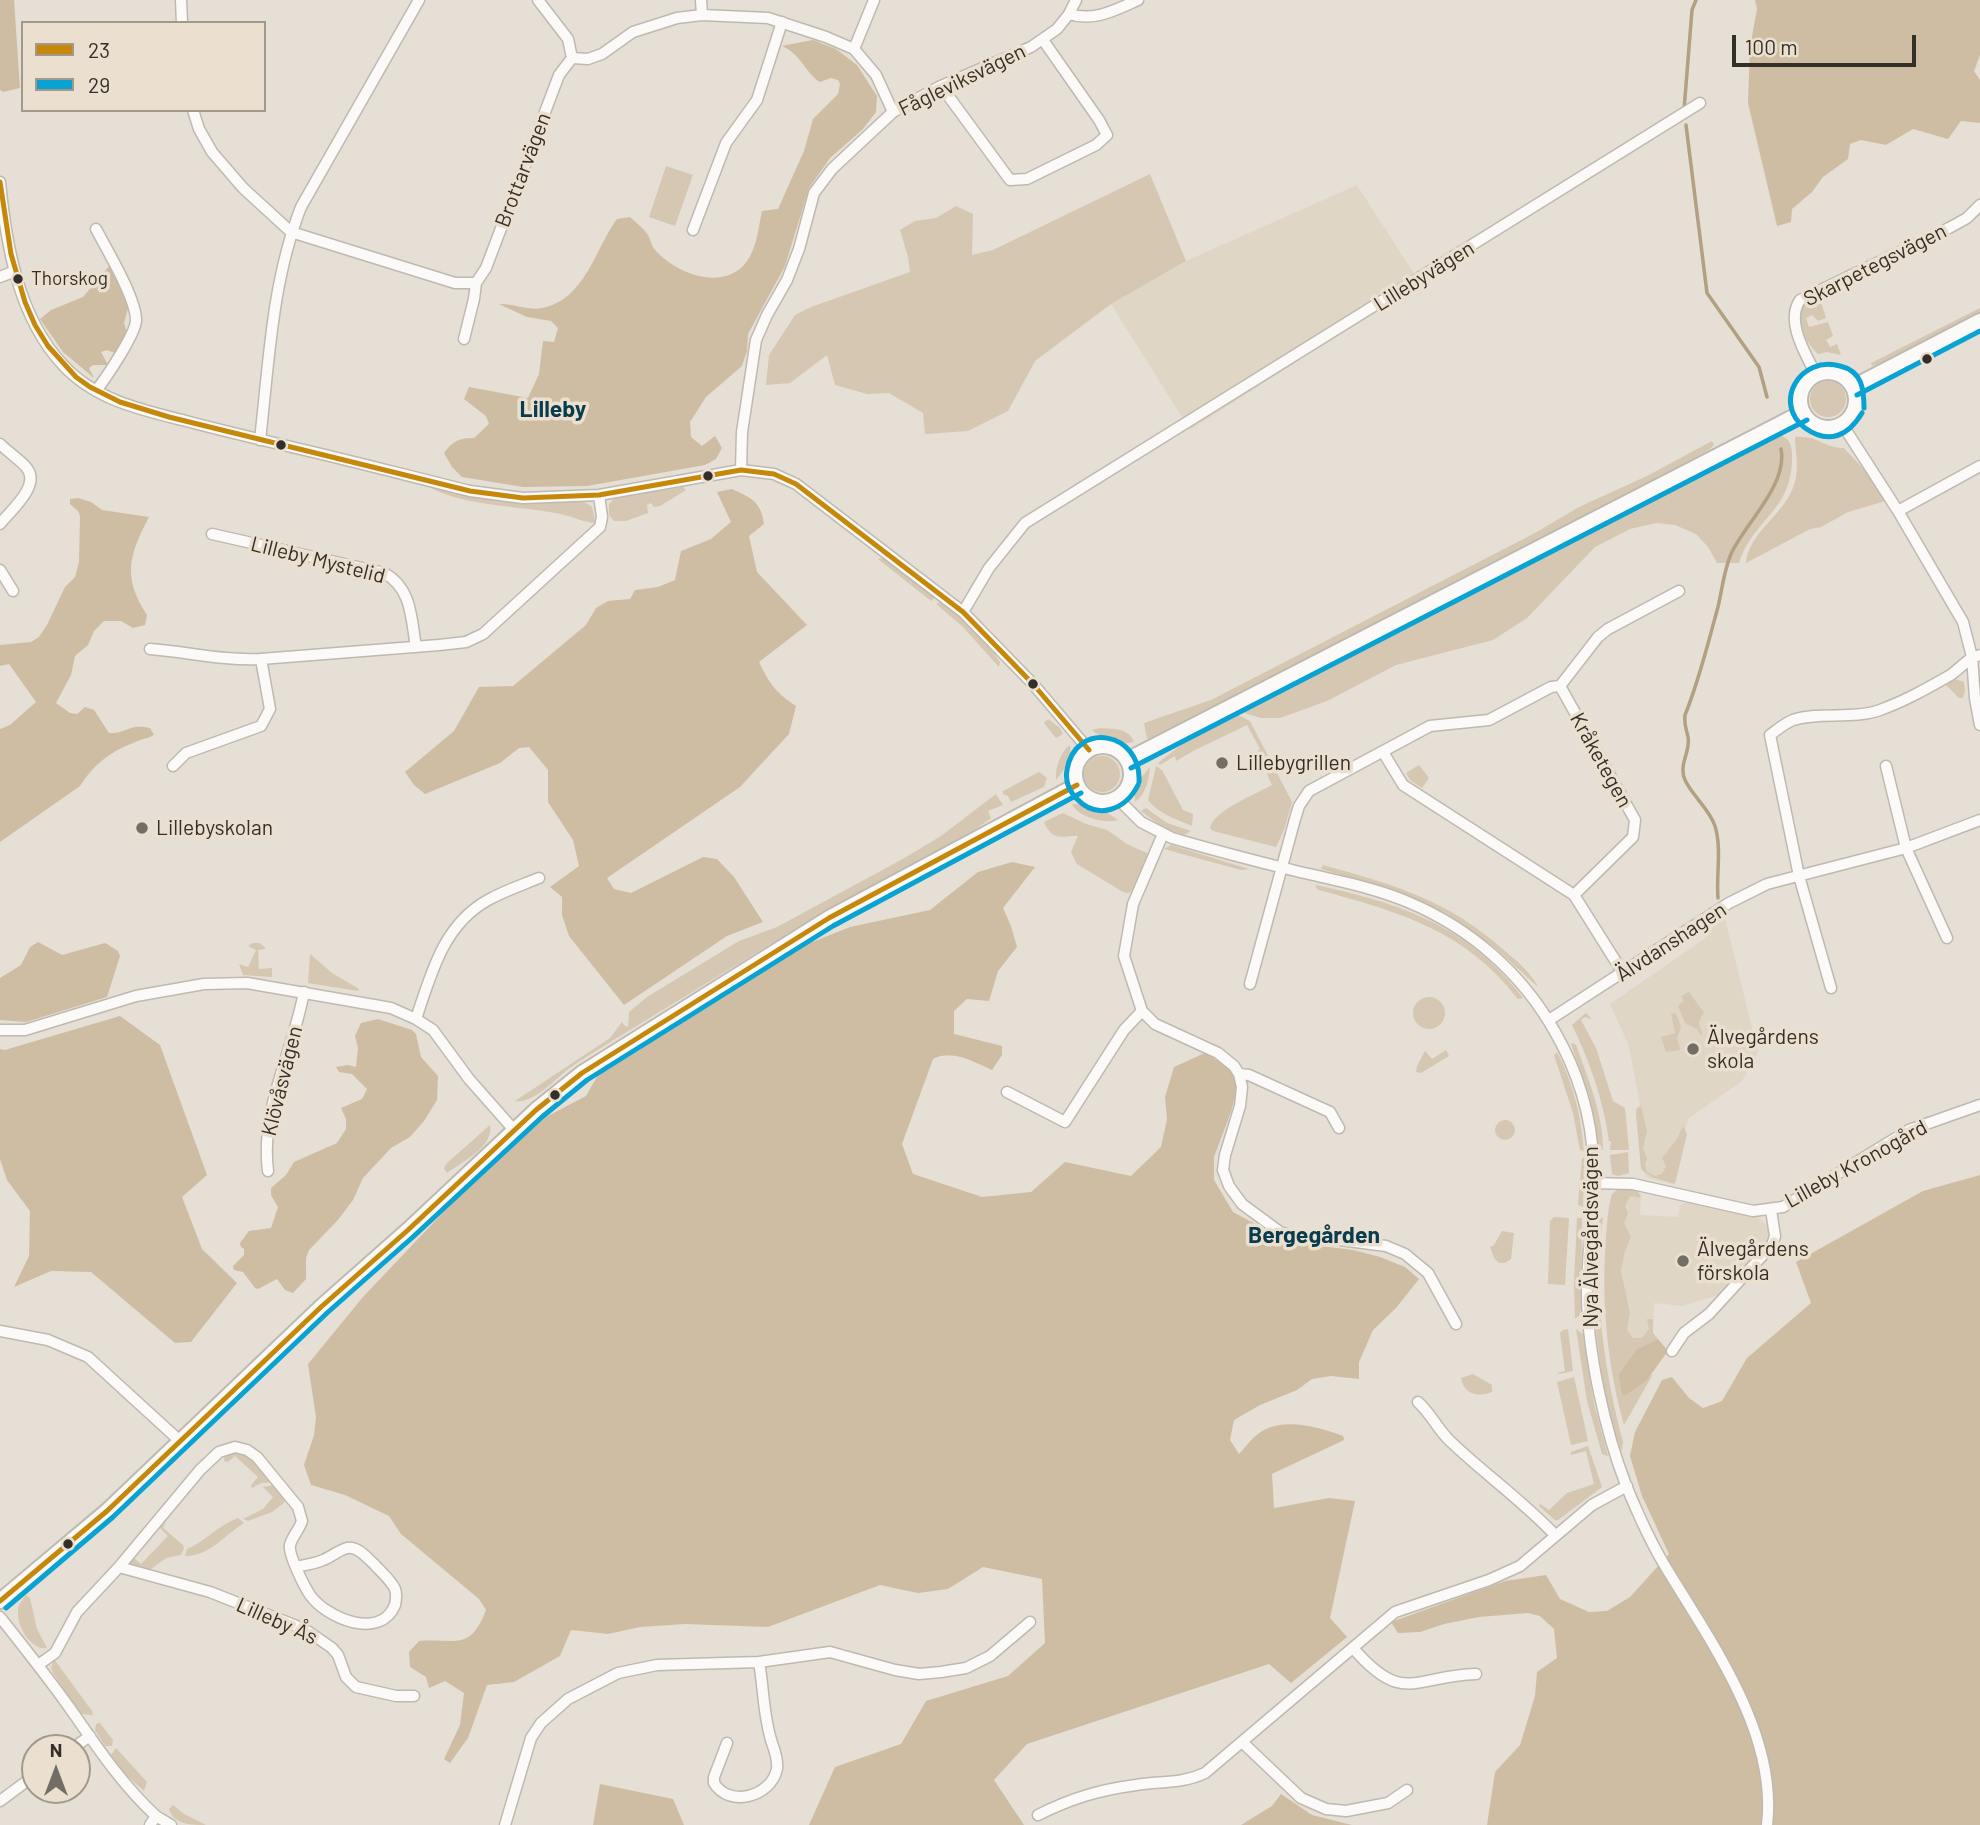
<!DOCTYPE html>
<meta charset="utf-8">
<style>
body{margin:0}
#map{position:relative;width:1980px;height:1825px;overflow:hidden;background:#e5dfd5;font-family:Barlow,sans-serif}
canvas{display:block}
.legend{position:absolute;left:21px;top:21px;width:245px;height:91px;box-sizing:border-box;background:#ebe0cf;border:2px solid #a2998d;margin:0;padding:9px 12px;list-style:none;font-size:21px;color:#342f29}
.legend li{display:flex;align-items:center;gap:14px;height:35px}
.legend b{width:35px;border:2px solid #a2998d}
.north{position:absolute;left:21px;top:1734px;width:70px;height:70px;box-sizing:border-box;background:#ebe0cf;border:2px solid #a2998d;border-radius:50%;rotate:0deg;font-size:19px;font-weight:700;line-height:28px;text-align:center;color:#342f29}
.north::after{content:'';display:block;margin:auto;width:24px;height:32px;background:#726d65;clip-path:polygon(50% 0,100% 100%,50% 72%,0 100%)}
.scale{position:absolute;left:1732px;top:35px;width:184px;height:32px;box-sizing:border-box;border:4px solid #342f29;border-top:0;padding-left:9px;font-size:21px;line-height:24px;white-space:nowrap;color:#342f29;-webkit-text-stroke:5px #ebe0cf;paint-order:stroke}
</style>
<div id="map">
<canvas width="1980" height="1825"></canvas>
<ul class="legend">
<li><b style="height:9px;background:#c6880a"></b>23</li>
<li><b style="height:9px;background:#08a2d3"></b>29</li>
</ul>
<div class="north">N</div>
<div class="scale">100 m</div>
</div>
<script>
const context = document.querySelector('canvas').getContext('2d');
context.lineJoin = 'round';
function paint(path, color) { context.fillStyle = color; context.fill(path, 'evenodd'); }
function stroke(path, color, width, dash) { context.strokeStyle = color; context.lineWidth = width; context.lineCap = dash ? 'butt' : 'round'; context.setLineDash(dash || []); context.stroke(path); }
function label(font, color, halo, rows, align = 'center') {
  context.font = font + ' Barlow,sans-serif'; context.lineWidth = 7; context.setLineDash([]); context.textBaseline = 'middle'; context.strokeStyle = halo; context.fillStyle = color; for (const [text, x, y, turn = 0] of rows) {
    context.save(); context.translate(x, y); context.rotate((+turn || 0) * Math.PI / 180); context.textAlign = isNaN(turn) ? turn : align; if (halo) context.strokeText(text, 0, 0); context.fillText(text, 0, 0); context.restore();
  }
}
paint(new Path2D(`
 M1357,185L1420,283L1190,430L1111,304L1186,261Z
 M1725,919L1758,1052L1742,1081L1688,1119L1672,1184L1648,1178L1643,1172L1636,1115L1640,1105L1629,1046L1610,1004L1704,939L1708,930Z
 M1623,1190L1641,1196L1640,1215L1678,1217L1680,1205L1687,1202L1759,1218L1768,1227V1240L1718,1295L1682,1306L1654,1303L1653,1333L1625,1373L1616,1283Z`), '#e0d6c5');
paint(new Path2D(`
 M666,166L693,175L675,226L649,217Z
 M1150,174L1186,261L1111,304L1035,361L1008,411L968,431L925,434L923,413L889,393L867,394L835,385L827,355L790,383L766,385L769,355L795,315L811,307L910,272L908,257L900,230L915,221L936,218L956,206L973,214L972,255L993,250Z
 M1817,299L1821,302L1826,318L1818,321L1812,315L1806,318L1809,327L1828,322L1833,336L1826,340L1830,347L1837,344L1841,355L1827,352L1818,354C1803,340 1786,304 1817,299Z
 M1980,308V315L1899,357L1872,366L1871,363Z
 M1810 399a18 18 0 1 1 36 0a18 18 0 1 1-36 0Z
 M1782,436C1790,440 1791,444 1792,453C1794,511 1754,517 1739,563H1717L1708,547L1696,534L1675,525L1656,523L1630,529L1595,547L1527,618L1493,640L1396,665L1327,701L1280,718H1261L1238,711L1756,443Z
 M1795,437C1817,435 1827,449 1844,448L1868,474L1885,501L1848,512L1821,527L1810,529L1746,563C1748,533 1785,514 1794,485C1800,468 1795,453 1795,437Z
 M1712,441L1714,445L1709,450L1636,489L1165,733L1147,739L1144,723L1211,700L1535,533L1579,507L1647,476Z
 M428,485L505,502L583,501L592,507L595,521L593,523C580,521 569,515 556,513C524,507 449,504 428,485Z
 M683,487L686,490L660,506L654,507L651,503L647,505L648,513L626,521H614L609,515V504L615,498Z
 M883,558L936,596L931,601L878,559Z
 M942,601L985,641L1000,662L999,667L962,626L936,604Z
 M1955,679L1964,682L1965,691L1963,698H1959L1947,686V683Z
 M1238,715L1250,721L1292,802L1284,830L1276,847L1213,831L1210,828C1213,811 1256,794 1272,785L1257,752L1260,749L1247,725L1195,750L1176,761L1175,756L1160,765L1158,763L1181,745Z
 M1048,719L1060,728L1063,734L1056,738L1044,723Z
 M1100,728C1114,729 1129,728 1134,742C1119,746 1104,740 1092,730Z
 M1070,745L1071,760L1056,780C1055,768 1060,752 1070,745Z
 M1084 774a18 18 0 1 1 36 0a18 18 0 1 1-36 0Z
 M1419,765L1429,778L1422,788L1410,780L1406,773Z
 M1156,766L1162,770L1183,810L1193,814L1192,826C1177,819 1158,814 1148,800Z
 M1150,767C1149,780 1146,794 1135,802V785Z
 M1039,772L1047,778L1044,787L1011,802L1008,796L1003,794V791Z
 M996,794L1003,805L988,811L991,818L968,835L800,926L604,1046C593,1053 581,1060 571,1067C556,1078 534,1104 515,1101L610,1038L622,1022L625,1026L628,1027L629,1012L647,997L739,941L777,927L901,860L941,836Z
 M1072,804C1091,804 1103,809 1118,820C1104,824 1078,817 1072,804Z
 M1146,808L1167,823L1191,831L1184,835L1164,828L1141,811Z
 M1063,813L1086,824L1107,830L1127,844L1149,854L1134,890L1128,893L1123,892L1077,864L1071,852L1078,836C1062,835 1053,843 1044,822Z
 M1171,845L1249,869L1241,870L1164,849Z
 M1323,865C1395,885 1449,900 1506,952C1517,961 1533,975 1538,987L1493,946L1446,913L1393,890L1321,869Z
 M1316,885C1400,903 1469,926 1523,998L1518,999C1465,930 1399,912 1319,890L1316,888Z
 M253,943H260L266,949L258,950L259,969L272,968V977L243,975L239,964L248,967L256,950L248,946Z
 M310,954L332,973L359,989L358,991L308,983Z
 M1689,992L1704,1013C1699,1019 1697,1024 1702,1031L1701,1036L1697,1029L1685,1023L1678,1006L1684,1001L1681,996Z
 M1413 1013a16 16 0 1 1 32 0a16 16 0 1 1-32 0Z
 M1586,1013L1592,1019L1585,1017L1581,1020L1596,1048L1613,1101L1625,1108L1629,1150H1610L1611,1141H1609C1603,1099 1590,1062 1572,1025Z
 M1676,1013L1681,1027L1677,1038L1680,1050L1666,1052L1661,1037L1675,1033L1671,1014Z
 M1573,1043L1576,1045C1588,1078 1603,1114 1603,1149L1600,1151L1589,1095L1571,1044Z
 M1446,1050L1449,1056L1421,1073L1416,1072L1417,1066L1425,1051L1432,1059Z
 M1557,1052C1574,1085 1581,1116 1584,1152L1580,1150L1573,1113L1554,1055Z
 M1641,1106L1647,1131L1643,1148L1647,1159L1645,1164L1647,1172L1655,1176L1662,1174L1666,1166L1662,1158L1677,1139L1683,1126L1687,1134L1675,1184L1652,1177L1641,1169L1636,1113L1637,1108Z
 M1495 1130a10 10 0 1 1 20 0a10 10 0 1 1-20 0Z
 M490,1125C494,1147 463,1161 447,1173L444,1168L447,1163Z
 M1628,1152L1629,1173L1618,1176L1612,1174L1610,1155Z
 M1582,1158H1585L1583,1207L1578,1205Z
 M1636,1189L1641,1196L1639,1198L1630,1196L1625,1206L1628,1213L1624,1223L1631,1237L1624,1254L1621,1271L1630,1313L1627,1330L1633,1338H1642L1649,1329L1647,1319H1653V1333L1658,1339L1637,1349L1618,1375L1622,1395L1625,1396L1653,1374L1624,1425C1607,1364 1601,1300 1606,1237C1607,1223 1608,1207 1612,1194L1618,1189Z
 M1554,1217L1569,1218L1565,1285L1548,1284L1550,1221Z
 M1599,1217L1603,1218C1593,1294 1604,1369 1623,1442L1622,1451C1615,1437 1611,1420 1608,1405C1594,1342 1590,1280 1599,1217Z
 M1577,1218H1582L1581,1310L1580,1315L1575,1319L1574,1283Z
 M1502,1231L1514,1233L1511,1259L1505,1263H1499L1494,1258L1490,1247L1494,1245Z
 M1568,1329L1573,1371L1559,1374L1557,1373L1565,1371L1560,1333L1563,1330Z
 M1576,1329L1583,1334L1594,1404L1608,1456L1602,1454L1587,1401Z
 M1473,1374L1492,1385V1392C1478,1397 1464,1395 1461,1378Z
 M1574,1377L1588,1441L1571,1445L1557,1382Z
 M1588,1446L1602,1487L1558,1520H1555L1540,1507L1539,1503L1549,1510L1567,1493L1594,1484L1586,1451L1571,1455V1452Z
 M230,1453C250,1452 261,1468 273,1482L261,1483L252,1488L251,1485L258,1477L235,1456L228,1462L224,1461V1458Z
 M274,1485L285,1497L284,1503L272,1512L248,1521L243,1519L263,1509L273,1497L263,1487Z
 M238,1518L244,1523C225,1535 208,1557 185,1556L187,1549C206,1541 218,1525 238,1518Z
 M167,1520L163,1528L183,1545L184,1548L181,1555L166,1558L147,1572L130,1566L129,1562L134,1558L141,1564L168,1536L160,1528Z
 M26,1595L30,1598L37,1629L47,1648C31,1651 16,1625 18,1610C18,1604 23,1600 26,1595Z
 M54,1659L92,1711L93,1715L81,1714L53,1673L51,1668Z
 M100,1723L113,1740L112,1746H105L95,1730L96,1724Z
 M116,1748L147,1782L144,1791L126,1775L111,1755Z
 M173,1805L184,1814L206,1825C192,1825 174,1825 169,1809Z`), '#d5c7b2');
paint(new Path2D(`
 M0,0H14L20,88L3,92L0,90Z
 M1755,0H1980V55L1974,71L1980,80V123L1961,121L1948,139L1913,129L1886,145L1861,140L1850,144L1848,159L1823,177L1812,192L1792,209L1791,222L1777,226L1748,103L1750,47L1757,9Z
 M813,40L836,49L857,65L877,96L876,112L863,129L830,158L809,188L785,266L748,334L747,351L742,366L706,397L690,422L691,437L702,446L715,436L722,448L716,459L705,465L587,486L523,487L462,477L452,467L444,453C453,441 459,438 474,438L489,424L486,416L464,399L469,387L528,398L539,374L543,341L554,342L558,328L551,321L527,317L499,304C513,303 529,311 542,308C585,300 595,249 617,219L630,217C636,223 645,229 649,237C651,242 652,247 656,251C676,273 719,290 743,266C757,251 758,229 762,211L778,209L804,151L813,119L838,94L840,84L838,80L831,78L820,82C807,75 801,54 782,46Z
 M110,265L129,305L124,323L127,333L115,353L107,350L101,352L108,365H93L89,368L94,378L63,352L40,319L51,310L83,297Z
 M732,489C752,498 761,502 764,524L749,536L757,572L807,625L759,662C770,684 775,692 796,706L789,734L740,787L607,878L614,889L631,893L703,857L717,859L734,877L763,922L727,936L624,1005L569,936L562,915V897L550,887L579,866L573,840L548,802V770L529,747L519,748L500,763L425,794L414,785L405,772L454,731L479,687L513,686L586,625L596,608L608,601L630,599L635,590L658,587L675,580L681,551L711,539L731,522L717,492Z
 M78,498L91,502L102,510L149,517C129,555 122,577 147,615L145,625L133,628L121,621H104L94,631L88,645L75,656L71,675L56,703L70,713L77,714L85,707L94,710L109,733C126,734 129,723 150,728L154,735C147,739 140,739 133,743C110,752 93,765 80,786L0,842V729L10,725L36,702L9,664L0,666V645L31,642L39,637L47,625L65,587L75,577L79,562L80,516L78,511L70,504V499Z
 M1012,862L1035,867L1003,908L1011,926L1017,947L998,971L989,1001L967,999L954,1011V1034L1002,1046V1055L992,1070C973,1062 953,1049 933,1059L902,1144L913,1174L982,1197L1031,1192L1065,1162L1131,1176L1161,1147L1167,1119L1165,1097L1174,1067L1205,1053L1229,1068L1238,1086L1231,1112L1214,1157V1180L1233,1212L1289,1242L1353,1250L1380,1257L1405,1267L1419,1279L1396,1308L1373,1330L1359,1362V1379L1331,1376L1312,1379L1297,1390L1260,1405L1234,1420L1230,1440L1239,1454C1245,1448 1251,1439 1258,1434C1281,1416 1318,1427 1343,1436L1344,1440L1272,1474L1274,1508L1329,1498L1355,1501L1330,1618L1347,1637L1291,1683L1269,1664L1027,1744L994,1780L1024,1825H809L835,1767L901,1744L926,1701L1008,1676L1045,1643L1042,1579L983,1567L948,1589L918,1593L880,1585L768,1627L685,1624L640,1627L608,1634L571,1630L560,1656L514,1682L487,1685L468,1738L450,1763L444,1759L460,1725L464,1693L445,1681L429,1688L426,1677L410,1667L409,1652L419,1641C456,1638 470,1652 486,1610L479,1599L401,1534L389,1516L345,1495L311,1485L304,1465L314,1435L316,1417L308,1364L363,1297L488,1165L546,1117L586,1096L598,1075L640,1050L668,1022L785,953L850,927L930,910L978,872Z
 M38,942L62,955L105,943L118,951L120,956L107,997L26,1022L0,1020V978L21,965L30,947Z
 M120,1016L160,1045L207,1175L182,1197L202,1249L237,1283L191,1342L175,1343L91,1272L51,1271L14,1287L29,1256L30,1211L7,1180L0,1159V1049L5,1050Z
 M378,1019L412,1030L416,1034L421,1057L438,1076L437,1100L424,1121L410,1137L391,1148L363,1178L353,1200L338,1220L309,1250L306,1258V1279L293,1293L285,1290L277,1279L258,1289L255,1288L243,1272L234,1270L233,1266L244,1255V1249L241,1247L240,1243L249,1231L271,1228L278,1207L271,1195V1188L286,1175L294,1162L337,1143L346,1129V1119L341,1108L362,1099L367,1089L352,1074L339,1072L336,1067L348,1065L356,1067L358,1048L355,1036L361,1023Z
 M1980,1175V1825H1487L1495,1772L1520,1745L1535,1696L1537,1672L1557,1658L1554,1629L1540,1616L1528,1613L1479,1617L1444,1624L1420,1632L1398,1633L1391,1622L1505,1581L1546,1575L1560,1599L1589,1612L1607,1611L1630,1597L1669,1554L1642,1496L1630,1456L1635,1432L1662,1380L1672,1377L1689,1398L1703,1408L1722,1401L1747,1358L1811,1303L1796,1262L1923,1191Z
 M1658,1339L1668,1351L1647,1380L1625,1396L1622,1395L1618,1375L1637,1349Z
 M600,1784L673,1799L684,1825H593Z
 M1281,1794L1312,1815L1352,1825H1241L1272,1806Z`), '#cebda2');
stroke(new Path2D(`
 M1684,110L1692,10L1696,0
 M1686,125L1707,293L1759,367L1767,397
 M1718,898C1716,874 1722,849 1715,826C1709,808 1693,797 1685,780C1678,765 1691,751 1688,737C1686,727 1684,726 1685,715C1699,681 1708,643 1718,607C1722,590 1724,570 1731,554C1745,523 1788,485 1781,449`), '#b39f81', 3.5);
const street = new Path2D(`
 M181,0L182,23
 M538,0L568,39L572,58
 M701,0L702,15
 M1069,14C1094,22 1115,10 1138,0
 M854,49L874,0
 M572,58L588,59L602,54L633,32L677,18L702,15L768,18L826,37L854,49L876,75L893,112
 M941,86L1010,180L1027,179L1096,145L1107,135L1099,120L1043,40
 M193,110L199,129L212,152L243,188L291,232L455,283H476L486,268L559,75L572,58
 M0,182C6,244 18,317 63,365C95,400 142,410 186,421C224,431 262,440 300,449C356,462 413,477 470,491L523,498L599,495L741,470L774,474L796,484L963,612L1033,684L1089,750
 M693,230L726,143L757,100L782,22
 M0,277L15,271
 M464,339L474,299L476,283
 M1816,375C1806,354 1785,322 1800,300L1949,228L1967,218L1980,205
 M96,391C105,379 136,334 136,320C136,298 107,250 96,229
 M1842,424L1898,511L1963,622L1972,657L1975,698L1980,725
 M260,440C269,361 272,281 301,207L419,0
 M0,444C8,452 19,459 26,467C42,485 11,510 0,524
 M741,470L742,432L756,340L767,315L787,280L799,249L814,193L832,169L893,112L941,86L1031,47L1057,29L1069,14L1076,0
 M1898,511L1980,466
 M212,534L384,573C412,588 411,618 416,647
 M0,570L13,591
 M963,612L989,568L1025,523L1700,103
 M150,649C188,652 223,661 261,659
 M1560,686L1635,820L1633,837L1574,895L1623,973
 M1383,752L1403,785L1574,895
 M173,766L186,753L261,726L270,709L261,659L439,645L466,642L483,634L600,527L602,517L599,495
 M1886,766L1906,848L1947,938
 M1117,798L1141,822L1172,838C1213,850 1255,861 1296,871C1333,880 1373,887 1408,902C1470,928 1522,973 1555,1032C1577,1070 1592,1116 1593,1161C1594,1206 1587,1251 1587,1296C1588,1354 1605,1431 1626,1485C1637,1512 1650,1541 1665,1566C1710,1641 1778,1733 1767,1825
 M1163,834L1133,904L1124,956L1142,1011L1155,1024L1218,1053L1234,1066L1239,1074L1242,1087L1240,1106L1225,1155L1223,1170L1229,1186L1242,1204L1280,1232L1300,1238L1333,1239L1386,1246L1405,1254L1428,1273L1456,1324
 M1250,984L1295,819L1299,806L1309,791L1430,726L1489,720L1551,687L1560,686L1598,637L1608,629L1679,591
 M1831,988L1799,876L1770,735C1777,730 1785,723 1793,720C1821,711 1852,720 1880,710C1905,701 1926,689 1949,676C1960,669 1967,658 1980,655
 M416,1019C431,974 443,925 488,900C504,891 522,885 539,878
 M1549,1020L1729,903L1767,884L1906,848L1980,820
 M0,1030H25L136,996L204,984L247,983L391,1008L416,1019L433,1030L469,1079L514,1130
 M1239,1074L1249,1075L1330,1112L1339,1128
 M1007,1092L1065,1122L1124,1030L1142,1011
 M268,1171C260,1109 293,1052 304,992
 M1592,1183L1633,1184L1753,1211L1783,1207L1909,1130L1980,1105
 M0,1331L48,1340L88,1357L181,1442
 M1672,1351L1684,1333L1709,1314L1772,1245L1775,1236L1771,1210
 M1418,1402C1431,1414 1437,1428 1449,1440C1483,1473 1522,1500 1555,1535
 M119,1567L210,1592L294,1625L309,1632L332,1648L338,1655L346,1677L356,1687L396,1696H414
 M0,1617C23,1646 47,1676 69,1707C96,1745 121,1784 156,1816L150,1825
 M1353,1648C1403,1706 1414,1676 1476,1674
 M38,1665L55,1653L77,1612L119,1567L200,1470L219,1452L235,1447L247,1450L257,1457L298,1507L302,1521C299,1530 292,1537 290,1545C288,1554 304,1586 310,1595C326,1618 380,1641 395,1605C396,1600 397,1594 395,1589C391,1580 380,1571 374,1564C367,1558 358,1546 347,1548C339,1550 331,1557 323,1560C315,1564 306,1564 297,1567
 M1242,1742L1301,1798L1326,1809L1346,1811L1388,1803L1407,1790
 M727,1743L714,1777V1783C729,1808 771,1797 777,1769C778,1760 775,1751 772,1743C763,1716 764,1690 759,1662
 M73,1748L90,1736
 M0,1801L35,1775
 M1038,1815C1072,1798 1099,1790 1136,1785C1160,1781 1182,1784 1205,1773L1395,1612L1489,1580L1520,1566L1592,1505L1627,1486
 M156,1816L171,1825
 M505,1825L531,1738L541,1723L568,1699L618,1673L657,1665L759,1662L830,1652L895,1670L919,1674L941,1672L966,1668L990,1656L1030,1622`);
const secondary = new Path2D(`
 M1800 400a28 28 0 1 1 56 0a28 28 0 1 1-56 0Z
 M1853,387L1980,321
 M1075 774a28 28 0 1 1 56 0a28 28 0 1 1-56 0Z
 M1127,760L1803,412
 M0,1601L107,1511L321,1307L408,1230L536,1110L582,1073L829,918L1077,785`);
stroke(street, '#beb9b1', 13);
stroke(secondary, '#beb9b1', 18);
stroke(street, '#fbfaf9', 10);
stroke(secondary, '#fbfaf9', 14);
stroke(new Path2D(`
 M0,182L11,254L25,302L35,325L48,346L76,377L90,387L120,402L169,417L470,491L523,498L599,495L741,470L774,474L796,484L963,612L1033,684L1089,750
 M0,1601L107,1511L321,1307L408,1230L536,1110L582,1073L829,918L1077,785`), '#c6880a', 5);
stroke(new Path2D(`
 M1857,395L1980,331
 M1862,413C1848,436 1829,445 1805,428C1772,403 1800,355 1840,366C1862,371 1864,389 1864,408
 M1131,768L1807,420
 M1138,785C1126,809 1098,821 1077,799C1069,791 1065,781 1067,770C1075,720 1142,731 1139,782
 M6,1608L113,1517L327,1313L414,1236L542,1117L587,1080L833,926L1081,793`), '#08a2d3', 5);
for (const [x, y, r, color] of [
 [18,279,6,"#342f29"],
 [1927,359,6,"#342f29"],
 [281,445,6,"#342f29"],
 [708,476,6,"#342f29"],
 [1033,684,6,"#342f29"],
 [1222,763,7,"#726d65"],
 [142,828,7,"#726d65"],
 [1693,1049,7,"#726d65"],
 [555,1095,6,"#342f29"],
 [1683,1261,7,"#726d65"],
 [68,1544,6,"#342f29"]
]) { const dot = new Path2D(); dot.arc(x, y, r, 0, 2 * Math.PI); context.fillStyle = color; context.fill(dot); stroke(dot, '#ebe0cf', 2.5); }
label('19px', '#342f29', '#ebe0cf', [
 ["Thorskog",31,279]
], 'left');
label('21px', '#342f29', '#ebe0cf', [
 ["Fågleviksvägen",962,80,-26],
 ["Brottarvägen",523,170,-69],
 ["Skarpetegsvägen",1875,265,-27],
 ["Lillebyvägen",1424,276,-32],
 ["Lilleby Mystelid",318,560,14],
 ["Kråketegen",1601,760,61],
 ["Älvdanshagen",1671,942,-33],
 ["Klövåsvägen",282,1081,-76],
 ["Lilleby Kronogård",1856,1164,-29],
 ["Nya Älvegårdsvägen",1591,1237,-90],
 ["Lilleby Ås",277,1621,24]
]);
label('21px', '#342f29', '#ebe0cf', [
 ["Lillebygrillen",1236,763],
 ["Lillebyskolan",156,828],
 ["Älvegårdens",1707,1037],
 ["skola",1707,1061],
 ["Älvegårdens",1697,1249],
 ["förskola",1697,1273]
], 'left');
label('bold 23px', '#083c4e', '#ebe0cf', [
 ["Lilleby",553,409],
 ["Bergegården",1314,1235]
]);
</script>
